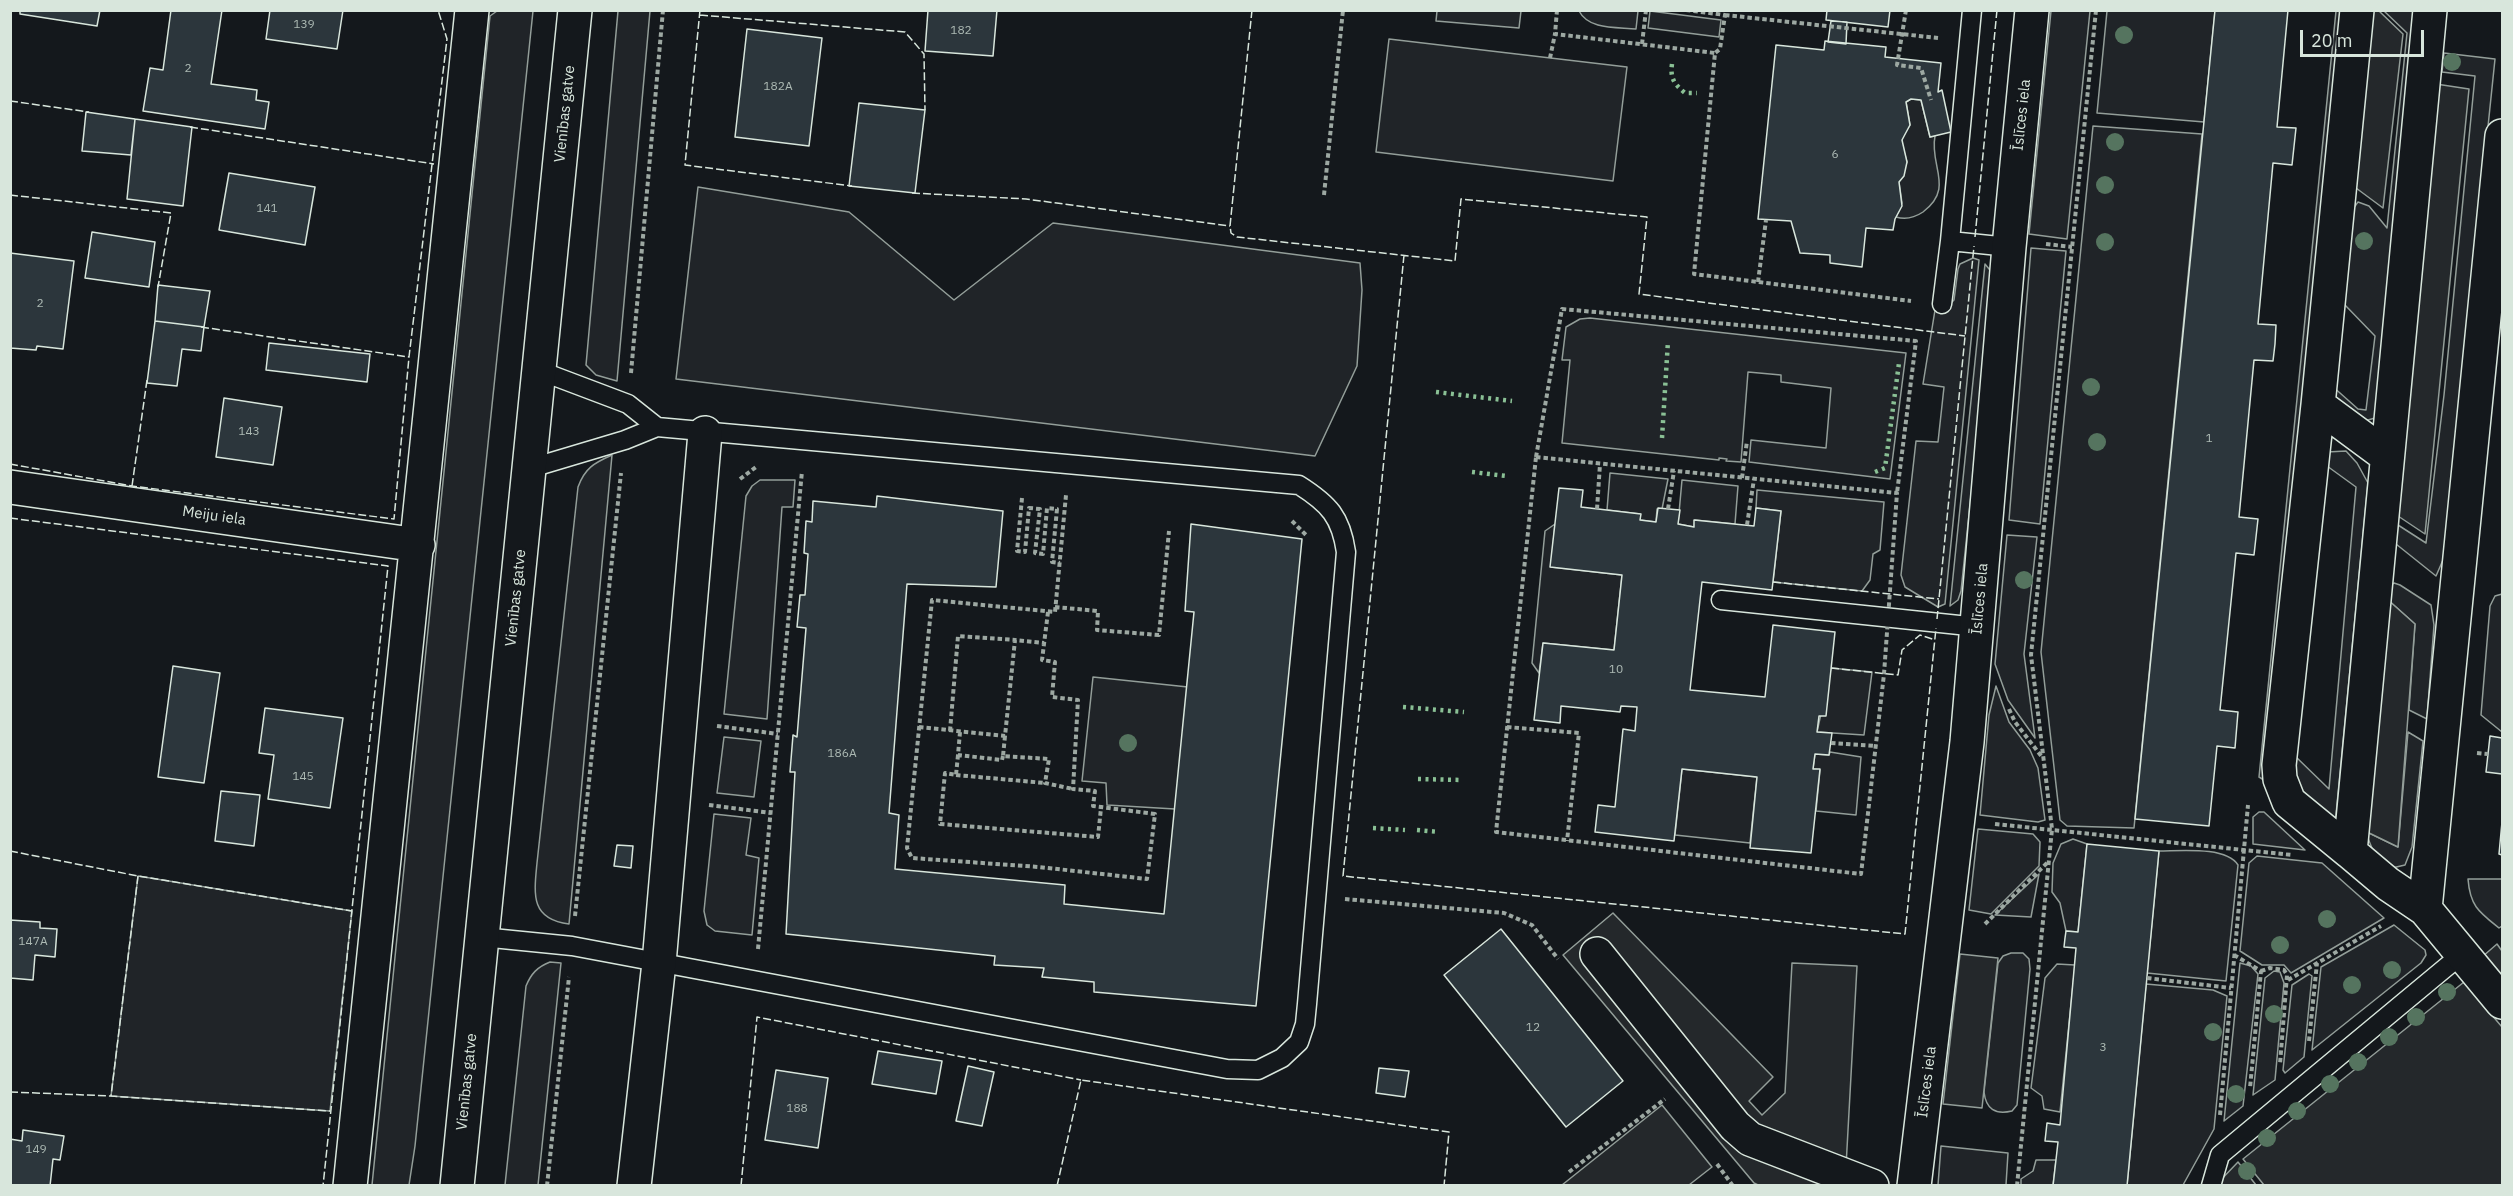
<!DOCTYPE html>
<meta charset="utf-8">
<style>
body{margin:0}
#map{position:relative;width:2513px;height:1196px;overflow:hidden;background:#14181c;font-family:"IBM Plex Sans",sans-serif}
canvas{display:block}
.frame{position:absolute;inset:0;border:12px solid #d8e6dc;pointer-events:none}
.scale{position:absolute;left:2300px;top:30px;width:124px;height:27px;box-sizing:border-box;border:3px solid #d8e6dc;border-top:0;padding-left:8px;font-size:18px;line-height:21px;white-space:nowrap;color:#d8e6dc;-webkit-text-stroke:4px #14181c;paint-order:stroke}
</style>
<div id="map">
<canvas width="2513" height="1196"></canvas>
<div class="frame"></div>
<div class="scale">20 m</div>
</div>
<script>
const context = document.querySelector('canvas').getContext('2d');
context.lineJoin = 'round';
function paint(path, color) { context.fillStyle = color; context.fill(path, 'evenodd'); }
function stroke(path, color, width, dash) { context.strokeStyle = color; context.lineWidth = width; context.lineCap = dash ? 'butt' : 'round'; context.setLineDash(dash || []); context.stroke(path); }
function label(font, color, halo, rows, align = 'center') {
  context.font = font + ' "IBM Plex Sans",sans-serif'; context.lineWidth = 4.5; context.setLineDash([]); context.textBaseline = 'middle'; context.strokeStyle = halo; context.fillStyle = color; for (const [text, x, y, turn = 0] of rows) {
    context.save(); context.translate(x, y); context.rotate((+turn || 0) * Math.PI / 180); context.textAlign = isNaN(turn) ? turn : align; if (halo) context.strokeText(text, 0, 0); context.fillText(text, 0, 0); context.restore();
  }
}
const green = new Path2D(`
 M497,11H533L415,1146L409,1185H372L490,16Z
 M618,11H650L617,381L596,375L586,365Z
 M1437,11H1521L1519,28L1436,21Z
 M1579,11H1638L1636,29C1616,27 1589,30 1579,11Z
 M1650,11L1721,20L1719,37L1648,28Z
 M2051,11H2090L2067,239L2029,234Z
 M2107,11H2215L2204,122L2097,113Z
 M2384,11H2412L2414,13L2380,400L2375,418L2361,422L2331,399V385L2358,409L2366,410L2375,336L2344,304L2350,213L2358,202L2369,206L2387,228L2407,33Z
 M1389,39L1627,67L1613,181L1376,152Z
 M2444,53L2495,59L2443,560L2436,576L2396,544L2398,525L2426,543L2444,395L2475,76L2442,72Z
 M1911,99L1921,100L1930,137L1935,136C1929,166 1955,188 1923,212C1914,218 1906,220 1896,217L1902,203L1899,182L1907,162L1902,145V137L1910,125L1906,102Z
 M2093,126L2202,134L2134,828L2067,826L2060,820L2041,652Z
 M698,187L849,212L954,300L1053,223L1360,263L1362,290L1357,366L1315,456L676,379Z
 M2031,248L2066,251L2040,524L2009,520Z
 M1973,258L1979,260L1945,604L1938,607L1905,587L1901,575L1916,441L1938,442L1944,387L1923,384L1935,310L1949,305L1954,300L1958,269L1960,264Z
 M1985,264L1994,275L1961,591L1958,600L1950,606Z
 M1590,318L1906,353L1890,479L1749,462L1751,440L1826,448L1831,388L1781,382V375L1748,372L1741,462L1726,461L1727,459L1719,458V460L1562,443L1570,360H1562L1566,327L1580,319Z
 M2346,451L2357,463L2368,483L2335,825L2297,797L2294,776L2295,756L2329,789L2356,487L2327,466V452Z
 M612,455L569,924C530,919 534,894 537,863L578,487C585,468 594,463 612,455Z
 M1610,473L1668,479L1662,509H1657L1656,522L1640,520V514L1607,510Z
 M760,480H795L793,507H782L767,719L724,714L746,496L752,486Z
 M1682,480L1738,486L1735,524L1695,520L1694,527L1678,524Z
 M1757,490L1884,502L1880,550L1873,554L1870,580L1862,591L1773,582L1781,511L1756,508Z
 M1555,524L1551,567L1622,575L1614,650L1543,643L1539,673L1532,663L1545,531Z
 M2007,535L2037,537L2024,654L2035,738L2008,700L1995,664Z
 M2394,583L2400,585L2431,605L2434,625L2427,719L2409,710L2415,624L2387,599L2389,587Z
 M2502,594V732L2481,715L2490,606L2495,596Z
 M1831,668L1872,672L1864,735L1817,732Z
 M1093,677L1188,687L1175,809L1107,805L1106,783L1082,781Z
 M1996,686L2009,722L2030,750L2038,768L2045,820L2038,822L1980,815L1989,715Z
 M2408,732L2423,741L2412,847L2405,865L2392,868L2376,858L2365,831L2398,847Z
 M724,737L761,741L754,797L717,793Z
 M1830,752L1861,757L1856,815L1816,811L1820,770L1813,769L1815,754L1829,755Z
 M1682,769L1757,777L1750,843L1675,835Z
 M2259,812H2264L2305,850L2253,844V817Z
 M714,814L751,818L746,855L759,858L752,935L715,931L707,925L704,911Z
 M1978,829L2033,834L2040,842L2039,866L1991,914L1969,910Z
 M2073,839L2087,844L2078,932L2066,931L2060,903L2052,892L2053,863L2061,844Z
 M2159,851C2180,851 2226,846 2238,865L2226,981L2147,973Z
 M2257,856L2322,863L2384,918L2291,973L2284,965H2262L2240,951L2249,863Z
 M2039,874L2031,917L1995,915Z
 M138,876L352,911L330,1111L111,1096Z
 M2468,879H2502V926L2499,928C2479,912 2470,906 2468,879Z
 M2394,925L2425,950L2426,955L2421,963L2312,1050L2321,967Z
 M2011,953H2023L2029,959L2030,969L2017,1105L2012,1111C1995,1115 1986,1109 1984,1092L1998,963L2003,956Z
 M550,962L561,963L538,1185H505L526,986C531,974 537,967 550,962Z
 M2240,963L2251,966L2258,974L2243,1106L2224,1121Z
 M2057,964L2075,965L2060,1112L2044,1109L2042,1096L2031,1088L2045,978Z
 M2274,971L2280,972L2284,983L2275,1080L2253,1095L2265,978Z
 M2309,974L2312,976L2304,1057L2285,1073L2283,1070L2292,985Z
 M2146,984L2213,990L2227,996L2214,1129L2183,1185L2127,1186Z
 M1941,1146L2008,1153L2006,1185H1938Z
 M2036,1160H2056L2053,1185L2021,1186V1179L2033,1171Z`);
paint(green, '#202428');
stroke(green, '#939e99', 1.5);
const parking = new Path2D(`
 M2336,11H2354L2275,787L2259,777Z
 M2372,11H2379L2403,34L2383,208L2356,188Z
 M2436,84L2469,89L2425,534L2392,512Z
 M2387,599L2415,624L2398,847L2365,831Z
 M1613,913L1773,1077L1749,1101L1762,1115L1785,1093L1792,963L1857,966L1845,1185L1760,1186L1754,1183L1563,955Z
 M2497,944L2502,951V982L2482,957Z
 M1960,954L1998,958L1982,1108L1943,1104Z
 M2464,982L2502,1027V1185H2264L2243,1159Z
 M1662,1105L1712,1167L1689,1185H1562Z
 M2238,1162L2256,1185L2215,1186Z`);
paint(parking, '#24282b');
stroke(parking, '#939e99', 1.5);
const building = new Path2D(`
 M20,10H100L97,26L20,14Z
 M171,10H222L211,84L257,90L256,100L269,102L265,129L143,111L150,68L163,70Z
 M270,10H343L337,49L266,39Z
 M928,10H997L993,56L925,51Z
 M1827,10H1890L1888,27L1826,20Z
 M2215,10H2288L2277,127L2296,128L2292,165L2273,163L2258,324L2276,325L2275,344L2273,361L2254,360L2239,517L2258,519L2254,555L2236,553L2220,710L2238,712L2235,748L2217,746L2209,826L2135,819Z
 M1831,21L1847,22L1846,44L1828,42Z
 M747,29L822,38L809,146L735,137Z
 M1825,41L1886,47L1885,57L1941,63L1938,92L1942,90L1951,132L1930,137L1921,100L1911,99L1906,102L1910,125L1902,140L1907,162L1904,176L1899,182L1902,206L1895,219L1893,230L1866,228L1862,267L1830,263V255L1800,253L1791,221L1758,219L1776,45L1824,50Z
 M859,103L925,110L915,193L849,186Z
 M86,112L135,119L131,155L82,151Z
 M135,119L192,127L183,206L127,199Z
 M229,173L315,187L305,245L219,230Z
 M92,232L155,242L149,287L85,278Z
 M10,253L74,261L63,349L37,346L36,350L10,348Z
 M158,285L210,291L204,327L155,321Z
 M155,321L204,327L201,351L182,349L177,386L147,383Z
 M269,343L370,354L367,382L266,370Z
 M224,398L282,407L273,465L216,457Z
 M1559,488L1583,490L1581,507L1641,514L1640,520L1656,522L1658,508L1680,510L1678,524L1694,527V520L1754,526L1756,508L1781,511L1772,590L1702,582L1690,690L1765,697L1773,625L1835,632L1826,716H1819L1817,732L1832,733L1829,755L1815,754L1813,769H1820L1811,853L1750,848L1757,777L1682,769L1674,841L1595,832L1598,805L1615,807L1623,729L1635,731L1637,707L1621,706L1620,712L1561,706L1560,723L1534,720L1543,643L1614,650L1622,575L1550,567Z
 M877,496L1003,511L996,587L907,584L889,813L899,815L895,869L1065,885L1064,904L1164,914L1194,612L1185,611L1191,524L1302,539L1256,1006L1094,992V982L1042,977L1044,968L994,965L995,956L786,934L795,772H790L793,735L797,737L806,628L797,627L800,595H805L808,554L804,553L806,521L812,522L813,501L876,507Z
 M173,666L220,673L204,783L158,777Z
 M265,708L343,718L330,808L268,799L274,755L259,753Z
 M2490,736L2502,738V774L2486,772Z
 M221,791L260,795L254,846L215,841Z
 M2502,822V855L2499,854Z
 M2087,844L2159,851L2127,1186H2053L2058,1142L2045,1141L2047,1123L2060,1125L2076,948L2064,947L2065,938L2066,931L2078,932Z
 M617,845L633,846L631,868L614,866Z
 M10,920L40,922V928L57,929L55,957L35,955L33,980L10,978Z
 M1501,929L1623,1081L1566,1127L1444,975Z
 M878,1051L942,1061L936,1094L872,1084Z
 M968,1066L994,1072L982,1126L956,1121Z
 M1379,1068L1409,1071L1405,1097L1376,1093Z
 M776,1070L828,1078L818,1148L765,1140Z
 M23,1130L64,1136L60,1160L53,1159L50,1186H10V1139L22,1141Z`);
paint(building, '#2c363c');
stroke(building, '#d8e6dc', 1.5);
const service = new Path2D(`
 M1950,241L1972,10
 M1942,304L1950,241L2009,247
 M538,370L628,404L657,427
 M1721,600L1978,627
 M482,937L572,946L1227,1069L1258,1070L1282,1058L1299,1042L1305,1024L1307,1004L1346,552C1341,517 1329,504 1299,485L657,427L625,440L528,469
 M2211,1186L2220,1155L2462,954`);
const minor = new Path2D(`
 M2430,10L2350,852L2388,884L2425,909L2502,1002
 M2318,405L2387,456
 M10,487L418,545
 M2350,852L2289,802L2280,779L2279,765L2318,405L2357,10
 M2425,909L2502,136
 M1597,954L1735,1126L1750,1139L1872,1186
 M350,1186L472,10
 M634,1186L659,963L705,433
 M1914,1186L1967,742L2009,247L2032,10`);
const trunk = new Path2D(`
 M457,1186L575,10`);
stroke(service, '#d8e6dc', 21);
stroke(minor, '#d8e6dc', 36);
stroke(trunk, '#d8e6dc', 36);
stroke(new Path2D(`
 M1557,10L1555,34L1715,53L1694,274L1911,301
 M1686,10L1725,15L1720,49L1715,53
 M1906,10L1897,65L1921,68L1931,100
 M1725,15L1938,38
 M1642,44L1646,10
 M1550,58L1555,34
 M1324,195L1343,10
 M2046,244L2072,247
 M1758,282L1766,220
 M631,373L663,10
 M1536,457L1897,493L1884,674L1861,874L1496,832Z
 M1536,457L1562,309L1916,341L1897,493
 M1742,478L1747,441
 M740,479L756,467
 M1022,498L1017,551L1025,552L1029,508L1040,509L1035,553L1043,554L1047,508L1057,509L1052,562L1060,563
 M1597,509L1600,464
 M1668,509L1674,471
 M1292,521L1306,535
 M1747,525L1754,479
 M1055,607L1098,611L1097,630L1159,635L1169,531
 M1048,612L1042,660L1055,662L1052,697L1078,700L1073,789L1095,791L1093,806L1155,814L1147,879L1039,867L912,858L907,848L932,600L1055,612L1066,495
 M2009,709L2015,722L2042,757
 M717,726L778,734
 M919,727L1005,736L1015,640L1044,643
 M1507,727L1579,733L1567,841
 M950,731L958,636L1015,640
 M960,732L958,755L1002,760L1003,756
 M1005,736L1003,756L1049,759L1045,783L1073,789
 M1831,743L1876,746
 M2477,753L2488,754
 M958,755L956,775L945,773L940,824L1098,837L1101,808
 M956,775L1045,783
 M709,805L771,813
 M1995,824L2292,855
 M1345,899L1504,913L1532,925L1558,959
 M575,916L621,473
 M1985,924L2048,862
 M758,949L802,471
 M2234,955L2261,971L2250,1088
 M2261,971L2270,968L2284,970L2287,975L2280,1064
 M2147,978L2231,988
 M2288,980L2381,926
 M2309,1041L2317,963
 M2220,1115L2248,805
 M1717,1164L1733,1186
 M1569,1172L1665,1099
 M547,1186L569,977
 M2017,1186L2052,829L2031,655L2096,10`), '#9da8a2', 4, [4.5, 3]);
stroke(service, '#14181c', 18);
stroke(minor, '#14181c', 33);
stroke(trunk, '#14181c', 33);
stroke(new Path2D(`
 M1672,64C1670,78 1674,84 1685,93H1697
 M1436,392L1512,401
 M1662,438L1668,341
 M1472,472L1506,476
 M1875,472L1885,468L1899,363
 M1403,707L1464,712
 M1418,779L1462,780
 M1373,828L1405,830
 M1417,830L1439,832`), '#8ac095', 4.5, [3, 4.5]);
stroke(new Path2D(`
 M700,10L685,165L852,186
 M1252,10L1230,226L1231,233L1237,237L1455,261L1461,199L1647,217L1639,294L1965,336
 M700,15L905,32L924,54L925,110
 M10,101L89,112
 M190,127L434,164
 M912,193L1026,199L1230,226
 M10,195L171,213L158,287
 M1975,237L1997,10
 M1404,255L1343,876L1905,934L1936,628
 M201,327L409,357
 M10,464L132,486L394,519L409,357L447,39L438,10
 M132,486L147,380
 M10,518L388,566L323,1186
 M1773,582L1939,599
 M1937,619L1974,246
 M1831,668L1898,675L1902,650L1920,635L1935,640
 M10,851L138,876L352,911
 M138,876L111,1096L330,1111
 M10,1092L111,1096
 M741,1186L757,1017L1081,1080
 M1057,1186L1081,1080L1449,1132L1444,1186`), '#d8e6dc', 1.5, [8, 3]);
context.fillStyle = '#55745f';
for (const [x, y] of [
 [2124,35],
 [2452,62],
 [2115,142],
 [2105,185],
 [2364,241],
 [2105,242],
 [2091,387],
 [2097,442],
 [2024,580],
 [1128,743],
 [2327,919],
 [2280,945],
 [2392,970],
 [2352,985],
 [2447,992],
 [2274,1014],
 [2416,1017],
 [2213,1032],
 [2389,1037],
 [2358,1062],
 [2330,1084],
 [2236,1094],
 [2297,1111],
 [2267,1138],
 [2247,1171]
]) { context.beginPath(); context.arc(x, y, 9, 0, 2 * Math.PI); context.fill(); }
label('12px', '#adbab4', null, [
 ["139",304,25],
 ["182",961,31],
 ["2",188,69],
 ["182A",778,87],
 ["6",1835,155],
 ["141",267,209],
 ["2",40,304],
 ["143",249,432],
 ["1",2209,439],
 ["10",1616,670],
 ["186A",842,754],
 ["145",303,777],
 ["147A",33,942],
 ["12",1533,1028],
 ["3",2103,1048],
 ["188",797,1109],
 ["149",36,1150]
]);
label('15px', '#d8e6dc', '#14181c', [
 ["Vienības gatve",565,114,-84],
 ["Īslīces iela",2022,115,-84],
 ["Meiju iela",214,516,8],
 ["Vienības gatve",516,598,-84],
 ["Īslīces iela",1980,599,-85],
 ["Vienības gatve",467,1082,-84],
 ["Īslīces iela",1927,1082,-83]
]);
</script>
